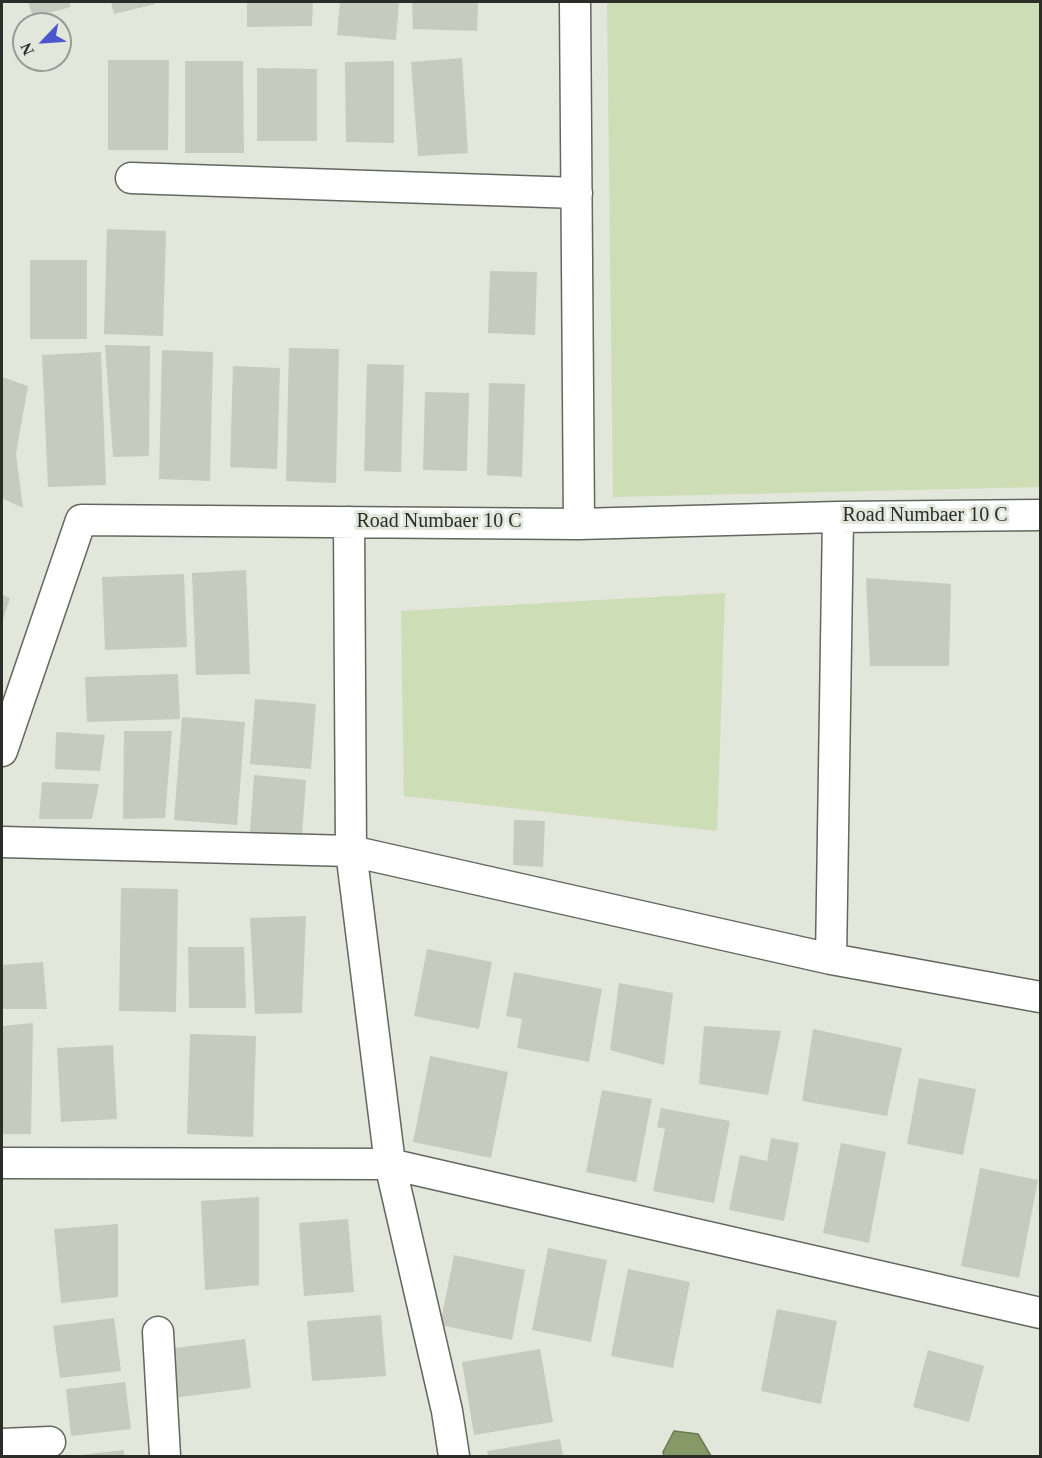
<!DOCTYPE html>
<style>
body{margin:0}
#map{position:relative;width:1042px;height:1458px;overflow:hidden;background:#e2e6db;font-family:"Times New Roman",serif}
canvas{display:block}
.frame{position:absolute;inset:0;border:3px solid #2c2d29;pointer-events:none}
.north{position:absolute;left:12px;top:12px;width:60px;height:60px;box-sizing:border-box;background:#e2e6db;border:2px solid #999c94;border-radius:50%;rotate:245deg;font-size:16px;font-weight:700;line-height:24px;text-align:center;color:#2c2d29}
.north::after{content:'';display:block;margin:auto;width:21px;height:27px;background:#4d57cd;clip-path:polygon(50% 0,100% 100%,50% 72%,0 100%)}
</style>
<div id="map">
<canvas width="1042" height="1458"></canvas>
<div class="frame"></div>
<div class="north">N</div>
</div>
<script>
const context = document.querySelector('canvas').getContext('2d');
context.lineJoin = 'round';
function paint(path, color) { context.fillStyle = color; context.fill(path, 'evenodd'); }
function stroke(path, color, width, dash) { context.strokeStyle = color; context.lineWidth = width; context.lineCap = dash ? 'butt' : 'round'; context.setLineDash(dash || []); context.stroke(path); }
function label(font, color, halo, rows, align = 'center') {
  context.font = font + ' "Times New Roman",serif'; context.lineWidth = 6; context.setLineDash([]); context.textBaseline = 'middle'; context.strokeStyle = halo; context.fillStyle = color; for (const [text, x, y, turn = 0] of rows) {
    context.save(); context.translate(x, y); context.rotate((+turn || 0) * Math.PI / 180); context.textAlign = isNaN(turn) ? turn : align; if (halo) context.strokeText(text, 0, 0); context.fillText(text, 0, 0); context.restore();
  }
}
paint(new Path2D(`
 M607,2H1040V487L613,497Z
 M725,593L717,831L404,796L401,611Z`), '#cdddb5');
const water = new Path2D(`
 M674,1431L698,1434L711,1456H664L663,1452Z`);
paint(water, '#869966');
stroke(water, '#6b7954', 1.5);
paint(new Path2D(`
 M28,2H69L71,7L33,17Z
 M111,2H154L155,4L114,14Z
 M247,2H313L312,26L247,27Z
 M340,2H399L396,40L337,35Z
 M412,2H478L477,31L413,29Z
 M462,58L468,153L418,156L411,62Z
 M108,60H169L168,150H108Z
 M185,61H243L244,153H185Z
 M394,61V143L346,142L345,62Z
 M257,68L317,69V141H257Z
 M107,229L166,231L163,336L104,334Z
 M30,260H87V339H30Z
 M490,271L537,272L535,335L488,333Z
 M105,345L150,346L149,456L113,457Z
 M289,348L339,349L336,483L286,481Z
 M162,350L213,352L210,481L159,479Z
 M101,352L106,485L48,487L42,355Z
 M367,364L404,365L401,472L364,471Z
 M233,366L280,368L277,469L230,467Z
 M2,377L28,386L16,454L23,508L2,498Z
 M489,383L525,384L522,477L487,475Z
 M425,392L469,393L467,471L423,470Z
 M246,570L250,674L196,675L192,573Z
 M184,574L187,647L105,650L102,577Z
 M866,578L951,584L949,666H870Z
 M2,595L10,598L2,623Z
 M178,674L180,719L87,722L85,677Z
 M255,699L316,704L311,769L250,764Z
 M182,717L245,722L237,825L174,820Z
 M124,731H172L165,818L123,819Z
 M56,732L105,735L100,771L55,769Z
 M254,775L306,780L302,836L250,832Z
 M42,782L99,784L92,819H39Z
 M514,820L545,821L543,867L513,865Z
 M121,888L178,889L176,1012L119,1011Z
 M306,916L302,1013L255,1014L250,918Z
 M188,947H244L246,1008H189Z
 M427,949L492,962L479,1029L414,1016Z
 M43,962L47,1009H2V965Z
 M514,972L602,989L589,1062L517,1048L522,1019L506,1016Z
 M619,983L673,993L664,1065L610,1050Z
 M33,1023L31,1134H2V1026Z
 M704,1026L781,1031L768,1095L699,1084Z
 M813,1029L902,1048L887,1116L802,1101Z
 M190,1034L256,1036L253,1137L187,1134Z
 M113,1045L117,1119L61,1122L57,1048Z
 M430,1056L508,1072L491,1158L413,1142Z
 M919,1078L976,1089L963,1155L907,1144Z
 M602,1090L652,1099L636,1182L586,1172Z
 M661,1108L730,1121L714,1203L653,1191L665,1129L657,1127Z
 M771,1138L799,1143L784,1221L729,1210L740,1155L767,1161Z
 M841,1143L886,1152L869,1243L823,1233Z
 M980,1168L1038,1180L1019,1278L961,1266Z
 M259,1197V1285L205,1290L201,1201Z
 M348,1219L354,1292L304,1296L299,1223Z
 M118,1224V1297L61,1303L54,1229Z
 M548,1248L607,1260L591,1342L532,1330Z
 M454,1255L525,1270L512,1340L440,1325Z
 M628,1269L690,1282L673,1368L611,1356Z
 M777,1309L837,1321L821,1404L761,1391Z
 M381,1315L386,1376L312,1381L307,1321Z
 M114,1318L121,1371L60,1378L53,1326Z
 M245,1339L251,1388L173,1398L167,1349Z
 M540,1349L553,1422L474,1435L462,1362Z
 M928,1350L984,1366L969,1422L913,1407Z
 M125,1382L131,1429L71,1436L66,1389Z
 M560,1439L563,1456H488L487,1451Z
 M124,1450V1456H81V1455Z`), '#c6cbc0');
const minor = new Path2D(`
 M575,2L579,524
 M131,178L577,193
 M349,522L351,851L390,1164L447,1411L454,1456
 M2,751L81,520L579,524L838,517L1040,515
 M2,842L351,851L831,959L1040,997
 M831,959L838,517
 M2,1163L390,1164L1040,1313
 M158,1332L165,1456
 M2,1444L50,1442`);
stroke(minor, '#64675e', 33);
stroke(minor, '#fff', 30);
label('20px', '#2c2d29', '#e2e6db', [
 ["Road Numbaer 10 C",925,516],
 ["Road Numbaer 10 C",439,522]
]);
</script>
